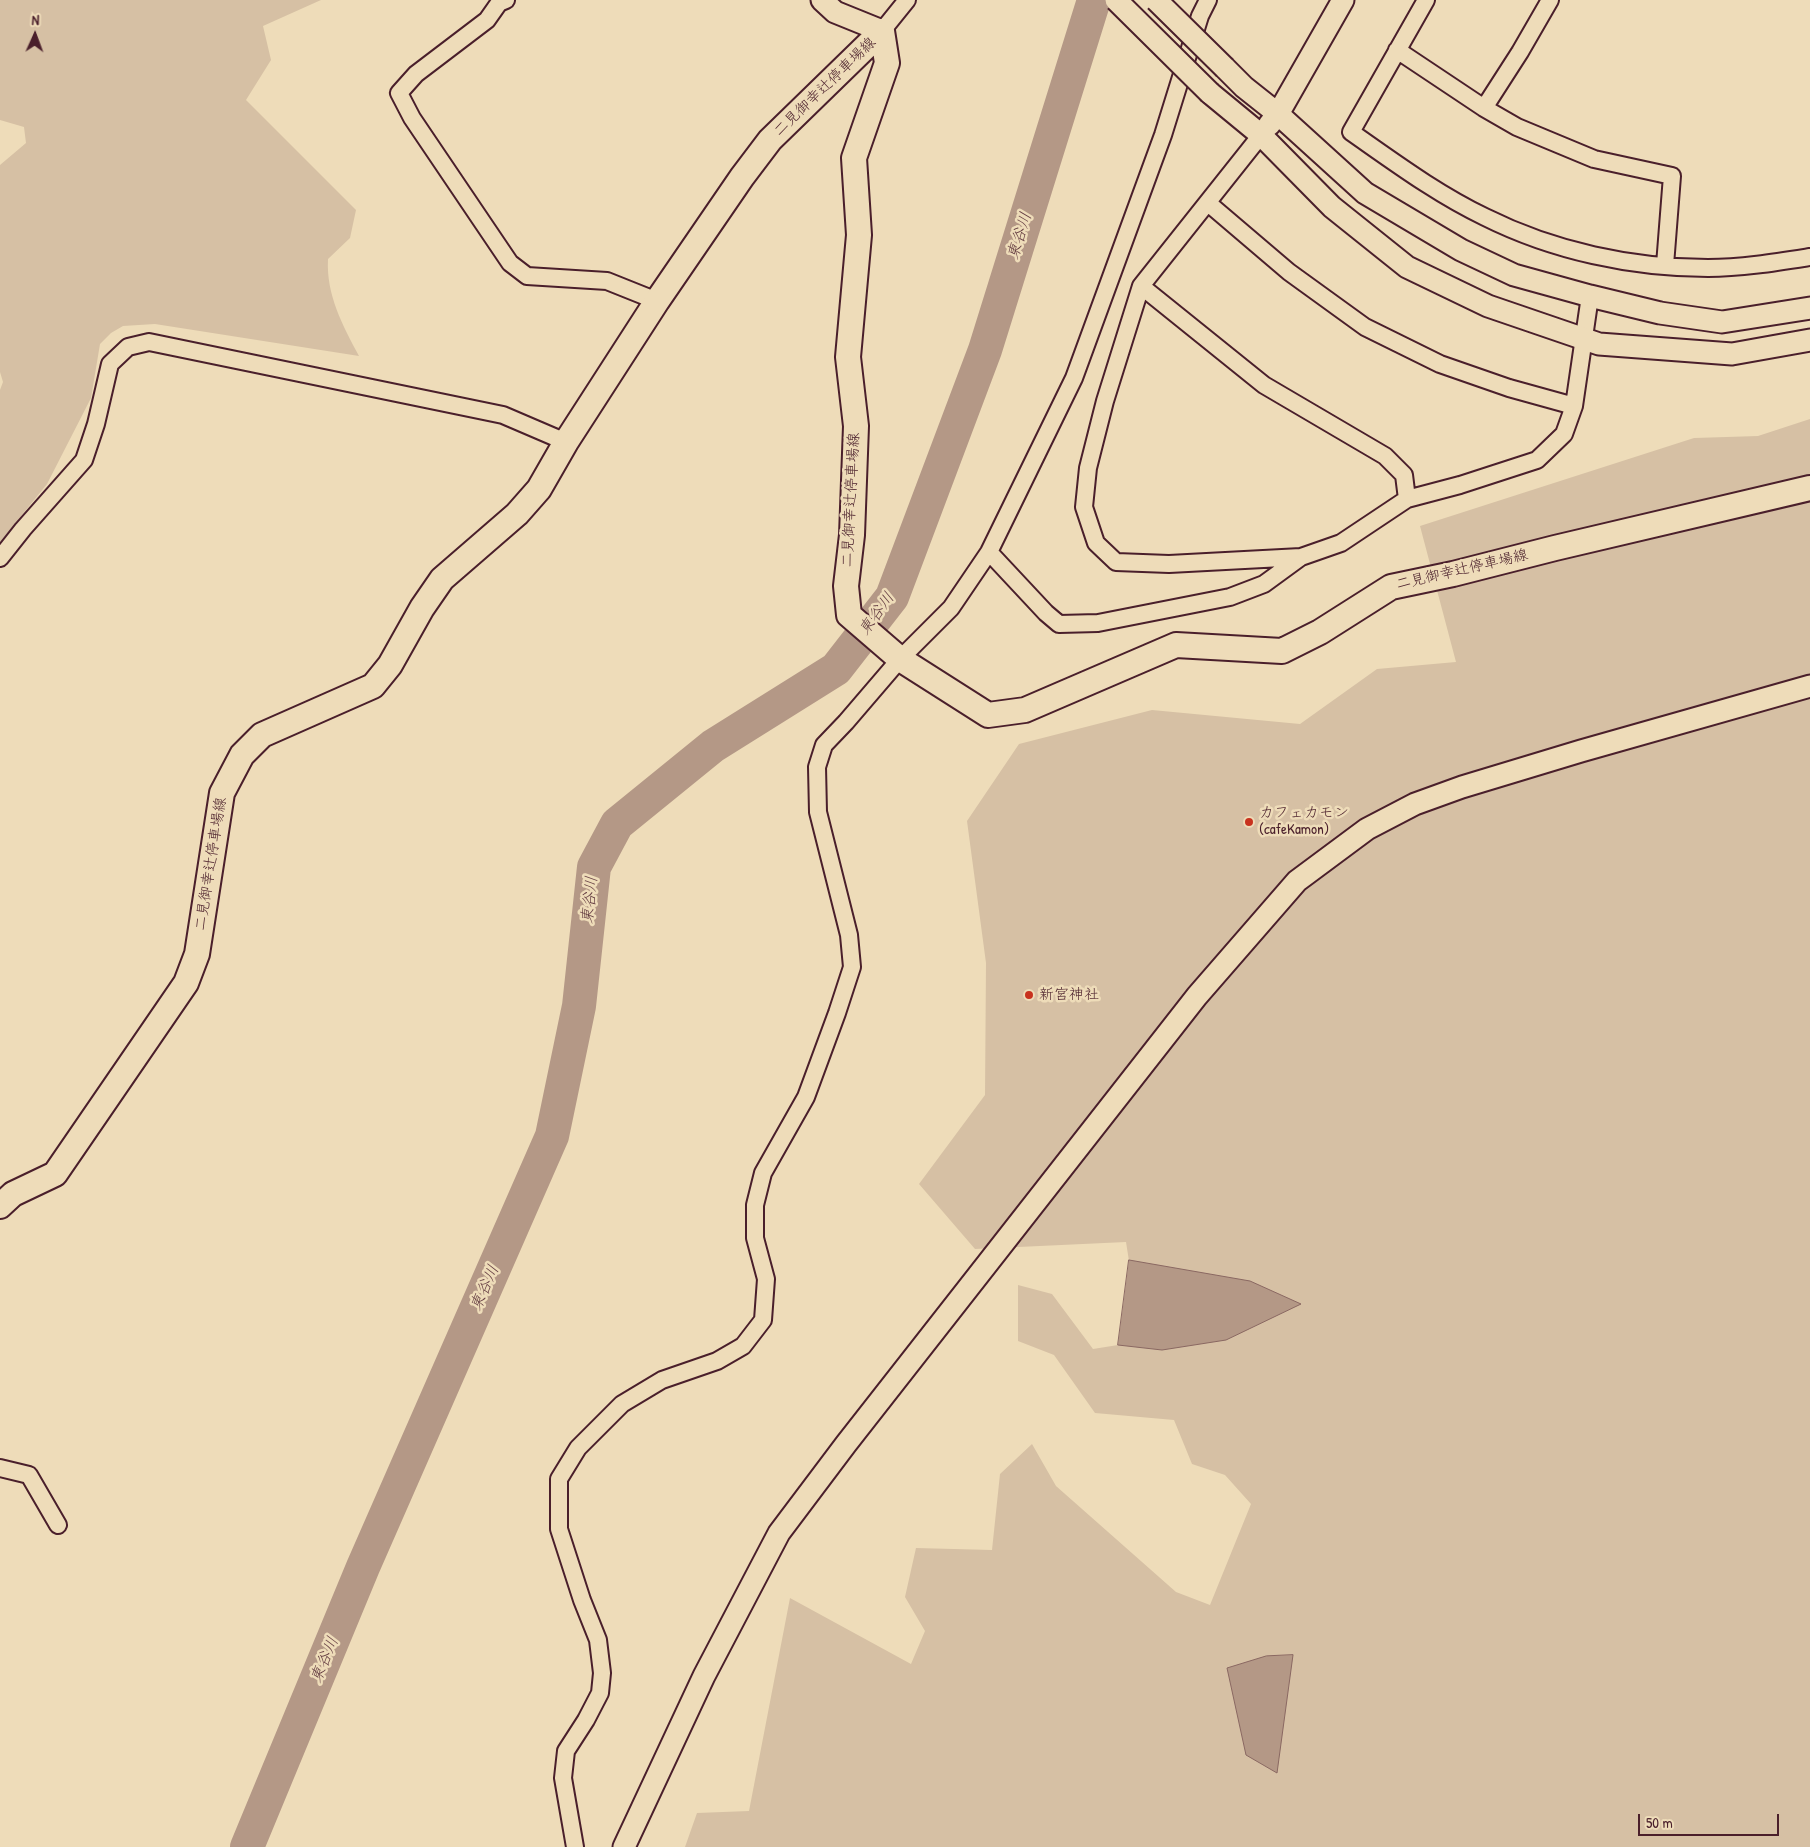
<!DOCTYPE html>
<meta charset="utf-8">
<style>
body{margin:0}
#map{position:relative;width:1810px;height:1847px;overflow:hidden;background:#eedcb9;font-family:"Patrick Hand",sans-serif}
canvas{display:block}
.north{position:absolute;left:10px;top:10px;width:50px;height:50px;-webkit-text-stroke:4px #eedcb9;paint-order:stroke;rotate:2deg;font-size:14px;font-weight:700;line-height:20px;text-align:center;color:#4a1f2b}
.north::after{content:'';display:block;margin:auto;width:18px;height:22px;background:#4a1f2b;clip-path:polygon(50% 0,100% 100%,50% 72%,0 100%)}
.scale{position:absolute;left:1638px;top:1814px;width:141px;height:22px;box-sizing:border-box;border:2px solid #4a1f2b;border-top:0;padding-left:6px;font-size:15px;line-height:18px;white-space:nowrap;color:#4a1f2b;-webkit-text-stroke:4px #eedcb9;paint-order:stroke}
</style>
<div id="map">
<canvas width="1810" height="1847"></canvas>
<div class="north">N</div>
<div class="scale">50 m</div>
</div>
<script>
const context = document.querySelector('canvas').getContext('2d');
context.lineJoin = 'round';
function paint(path, color) { context.fillStyle = color; context.fill(path, 'evenodd'); }
function stroke(path, color, width, dash) { context.strokeStyle = color; context.lineWidth = width; context.lineCap = dash ? 'butt' : 'round'; context.setLineDash(dash || []); context.stroke(path); }
function label(font, color, halo, rows, align = 'center') {
  context.font = font + ' "Patrick Hand","Klee One",sans-serif'; context.lineWidth = 5; context.setLineDash([]); context.textBaseline = 'middle'; context.strokeStyle = halo; context.fillStyle = color; for (const [text, x, y, turn = 0] of rows) {
    context.save(); context.translate(x, y); context.rotate((+turn || 0) * Math.PI / 180); context.textAlign = isNaN(turn) ? turn : align; if (halo) context.strokeText(text, 0, 0); context.fillText(text, 0, 0); context.restore();
  }
}
paint(new Path2D(`
 M0,0H321L263,26L271,60L246,100L356,210L350,238L328,259C326,295 343,326 359,356L155,324L123,326L111,333L100,344L91,398L47,484L0,542V390L3,382L0,372V165L26,143L24,127L0,120Z
 M1810,419V1847H685L697,1813L749,1811L790,1598L911,1664L925,1631L905,1597L916,1548L992,1550L1000,1474L1032,1444L1056,1486L1176,1592L1210,1605L1251,1504L1225,1475L1192,1464L1174,1420L1095,1413L1054,1355L1018,1341V1285L1052,1294L1093,1349L1118,1345L1129,1261L1126,1242L975,1249L919,1184L985,1095L986,963L967,821L1019,744L1152,710L1300,724L1377,669L1456,662L1420,526L1694,438L1758,436Z`), '#d6c0a4');
const water = new Path2D(`
 M1129,1260L1250,1281L1301,1304L1226,1340L1162,1350L1118,1345Z
 M1293,1655L1277,1773L1246,1755L1227,1668L1266,1656Z`);
paint(water, '#b49886');
stroke(water, '#8a6862', 1);
stroke(new Path2D(`
 M247,1847L363,1567L552,1136L579,1006L594,867L617,824L713,746L836,669L892,597L985,350L1094,0`), '#b49886', 34);
const minor = new Path2D(`
 M506,0L499,3L487,20L416,74L399,93L412,118L510,263L527,276L607,281L657,301
 M1426,0L1351,132C1394,162 1437,194 1485,217C1553,251 1632,268 1708,268C1741,268 1778,262 1810,257
 M882,31L907,0
 M1397,50L1484,108L1517,127L1594,159L1672,176L1665,265
 M1484,108L1520,52L1550,0
 M1261,135L1141,286L1105,401L1088,468L1084,507L1096,543L1116,562L1169,564L1301,557
 M1208,203L1289,272L1365,327L1440,364L1509,388L1574,406
 M1141,286L1264,385L1385,456L1404,475L1407,499
 M989,552L1046,613L1059,624L1098,623L1230,597L1264,584L1301,557L1341,543L1407,499L1460,485L1537,460L1564,434L1574,406L1590,296
 M0,558L23,529L84,460L96,424L110,364L128,347L149,342L503,415L566,442
 M0,1468L29,1475L58,1525
 M575,1847L563,1778L566,1751L586,1720L600,1693L602,1673L598,1640L582,1600L559,1529V1479L578,1448L622,1404L662,1380L717,1361L743,1346L763,1320L766,1279L755,1238V1205L763,1173L806,1097L837,1013L852,967L849,935L818,812L817,767L824,745L846,722L900,659L951,608L989,552L1074,378L1163,135L1200,16L1208,0`);
const tertiary = new Path2D(`
 M822,0L835,12L882,31
 M1225,68L1244,87L1278,114L1365,193L1461,250L1514,275L1590,296L1660,313L1722,322L1810,308
 M1210,93L1261,135L1332,207L1407,267L1488,306L1599,344L1732,354L1810,340
 M1269,125L1278,114L1343,0
 M624,1847L704,1676L779,1533L846,1444L1197,996L1297,881L1367,829L1415,804L1462,787L1581,751L1810,686`);
const secondary = new Path2D(`
 M882,31L887,63L854,158L859,235L848,357L856,426L852,535L846,586L849,615L900,659L988,715L1025,710L1176,645L1282,651L1320,632L1391,587L1453,574L1555,548L1810,488
 M0,1206L13,1194L55,1174L186,983L197,954L222,793L242,755L262,735L373,686L390,665L422,608L442,579L517,514L539,489L566,442L657,301L742,177L770,140L882,31`);
stroke(minor, '#4a1f2b', 20);
stroke(tertiary, '#4a1f2b', 25);
stroke(secondary, '#4a1f2b', 28);
stroke(minor, '#eedcb9', 16);
stroke(tertiary, '#eedcb9', 21);
stroke(secondary, '#eedcb9', 24);
const tertiaryBridge = new Path2D(`
 M1116,0L1210,93
 M1156,0L1225,68`);
stroke(tertiaryBridge, '#4a1f2b', 25, []);
stroke(tertiaryBridge, '#eedcb9', 21);
for (const [x, y, r, color] of [
 [1249,822,5,"#c8321e"],
 [1029,995,5,"#c8321e"]
]) { const dot = new Path2D(); dot.arc(x, y, r, 0, 2 * Math.PI); context.fillStyle = color; context.fill(dot); stroke(dot, '#eedcb9', 2); }
label('15px', '#4a1f2b', '#eedcb9', [
 ["二見御幸辻停車場線",825,87,-44],
 ["二見御幸辻停車場線",851,500,-87],
 ["二見御幸辻停車場線",1462,570,-13],
 ["二見御幸辻停車場線",211,864,-81]
]);
label('15px', '#4a1f2b', '#eedcb9', [
 ["カフェカモン",1259,813],
 ["(cafeKamon)",1259,830],
 ["新宮神社",1039,995]
], 'left');
label('italic 16px', '#643d42', '#eedcb9', [
 ["東谷川",1020,236,-73],
 ["東谷川",877,614,-54],
 ["東谷川",590,900,-84],
 ["東谷川",485,1288,-66],
 ["東谷川",325,1660,-67]
]);
</script>
